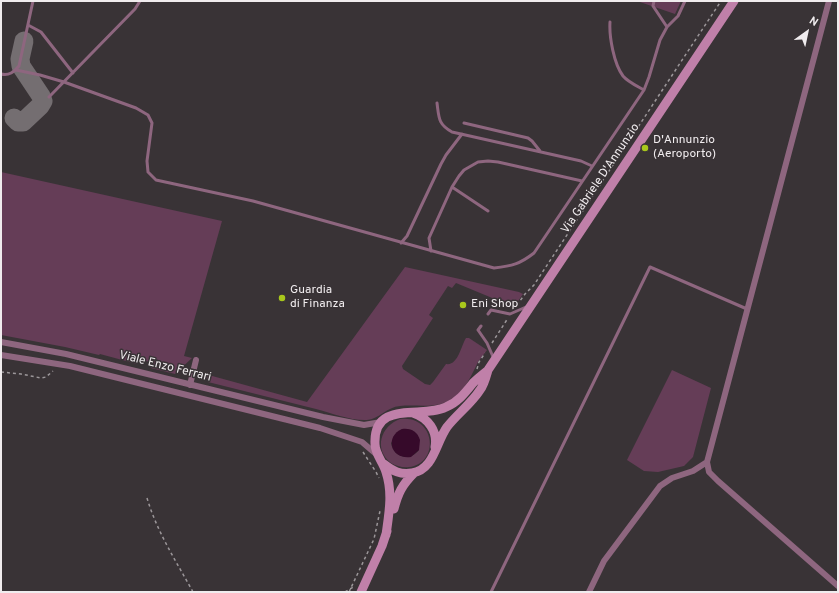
<!DOCTYPE html>
<style>
body{margin:0}
#map{position:relative;width:839px;height:593px;overflow:hidden;background:#393336;font-family:Overpass,sans-serif}
canvas{display:block}
.frame{position:absolute;inset:0;border:2px solid #f0ecee;pointer-events:none}
.north{position:absolute;left:787px;top:12px;width:40px;height:40px;-webkit-text-stroke:3px #393336;paint-order:stroke;rotate:33deg;font-size:11px;font-weight:700;line-height:16px;text-align:center;color:#f0ecee}
.north::after{content:'';display:block;margin:auto;width:14px;height:18px;background:#f0ecee;clip-path:polygon(50% 0,100% 100%,50% 72%,0 100%)}
</style>
<div id="map">
<canvas width="839" height="593"></canvas>
<div class="frame"></div>
<div class="north">N</div>
</div>
<script>
const context = document.querySelector('canvas').getContext('2d');
context.lineJoin = 'round';
function paint(path, color) { context.fillStyle = color; context.fill(path, 'evenodd'); }
function stroke(path, color, width, dash) { context.strokeStyle = color; context.lineWidth = width; context.lineCap = dash ? 'butt' : 'round'; context.setLineDash(dash || []); context.stroke(path); }
function label(font, color, halo, rows, align = 'center') {
  context.font = font + ' Overpass,sans-serif'; context.lineWidth = 3; context.setLineDash([]); context.textBaseline = 'middle'; context.strokeStyle = halo; context.fillStyle = color; for (const [text, x, y, turn = 0] of rows) {
    context.save(); context.translate(x, y); context.rotate((+turn || 0) * Math.PI / 180); context.textAlign = isNaN(turn) ? turn : align; if (halo) context.strokeText(text, 0, 0); context.fillText(text, 0, 0); context.restore();
  }
}
paint(new Path2D(`
 M637,1H681L675,14Z
 M1,172L222,221L184,356L192,358L175,374L151,368L150,362L141,360L137,364L100,354L99,355L65,347L1,335Z
 M405,267L519,292L523,294L514,307L456,283L452,288L448,286L429,315L433,318L402,366L403,369L425,384L430,385L433,382L446,364C458,366 461,346 466,338H469L487,350C484,354 481,358 478,362C471,376 466,389 453,398C436,410 419,404 400,406C387,407 379,419 367,420C352,421 331,413 316,409C280,400 244,391 208,382L205,374L307,402Z
 M672,370L711,388L693,457L684,466L658,472L644,471L627,460Z
 M400,419C435,414 441,463 409,467C403,468 396,466 391,463C373,449 381,426 400,419ZM402,429L412,430L419,450C410,462 394,458 391,443Z`), '#653d57');
paint(new Path2D(`
 M402,429C411,428 417,431 420,440L419,450L411,457C391,460 384,437 402,429Z`), '#360a2a');
stroke(new Path2D(`
 M14,118L18,122H23L40,106L43,101L41,96L21,66L20,59L24,41`), '#746e71', 19);
stroke(new Path2D(`
 M517,305L525,294L534,285L721,1
 M492,343L508,318
 M477,369L479,362L485,353
 M1,372L21,374L41,378L46,377L53,371
 M363,452L376,472L379,478
 M147,498C157,532 176,561 193,592
 M345,592L355,586
 M349,592L374,539L380,511`), '#9c979a', 1.5, [3, 3]);
stroke(new Path2D(`
 M654,1L653,6L667,27
 M610,22C609,37 614,64 623,76C628,82 637,86 644,90
 M28,25L41,32L73,73
 M16,70L40,75L64,82L136,108L148,115L152,123L147,161L148,172L156,180L253,201L494,268C512,266 520,264 534,253L644,90L649,77L660,40L667,27L678,16L685,1
 M1,74C9,76 14,72 19,66L33,1
 M49,97L135,9L140,1
 M437,103C439,118 438,124 452,132L581,161L592,166
 M464,123L528,138L532,141L540,151
 M452,187L488,211
 M401,243L407,236L441,164L446,155L462,134
 M431,251L429,238L452,187L459,176L464,170L478,162L488,161L498,162L582,181
 M488,314L491,310L510,314L526,307
 M481,326L478,330L487,343L494,359
 M491,592L650,267L747,309`), '#8e667f', 3);
stroke(new Path2D(`
 M829,1L707,462L709,472L718,481L838,586
 M1,342L66,354L323,417L364,425L381,422
 M1,355L70,366L320,428L362,442L376,454
 M190,385L196,360
 M589,592L604,561L660,486L672,478L693,471L707,462`), '#8e667f', 6);
stroke(new Path2D(`
 M413,413C428,418 438,431 435,447
 M384,464C393,471 400,475 412,473C434,470 436,442 447,427C457,414 471,404 480,390C484,385 486,377 488,370L734,1
 M394,509C398,493 402,485 414,473
 M386,535C389,513 393,493 386,472C383,462 375,454 375,444C373,399 423,419 446,407C458,402 465,393 473,383C477,379 482,375 487,371
 M361,592L382,546L387,531`), '#c080a9', 9);
for (const [x, y, r, color] of [
 [645,148,4,"#a8c71c"],
 [282,298,4,"#a8c71c"],
 [463,305,4,"#a8c71c"]
]) { const dot = new Path2D(); dot.arc(x, y, r, 0, 2 * Math.PI); context.fillStyle = color; context.fill(dot); stroke(dot, '#393336', 1.5); }
label('12px', '#f0ecee', '#393336', [
 ["D'Annunzio",653,141],
 ["(Aeroporto)",653,155],
 ["Guardia",290,291],
 ["di Finanza",290,305],
 ["Eni Shop",471,305]
], 'left');
label('12px', '#f0ecee', '#393336', [
 ["Via Gabriele D'Annunzio",601,179,-56],
 ["Viale Enzo Ferrari",165,367,14]
]);
</script>
